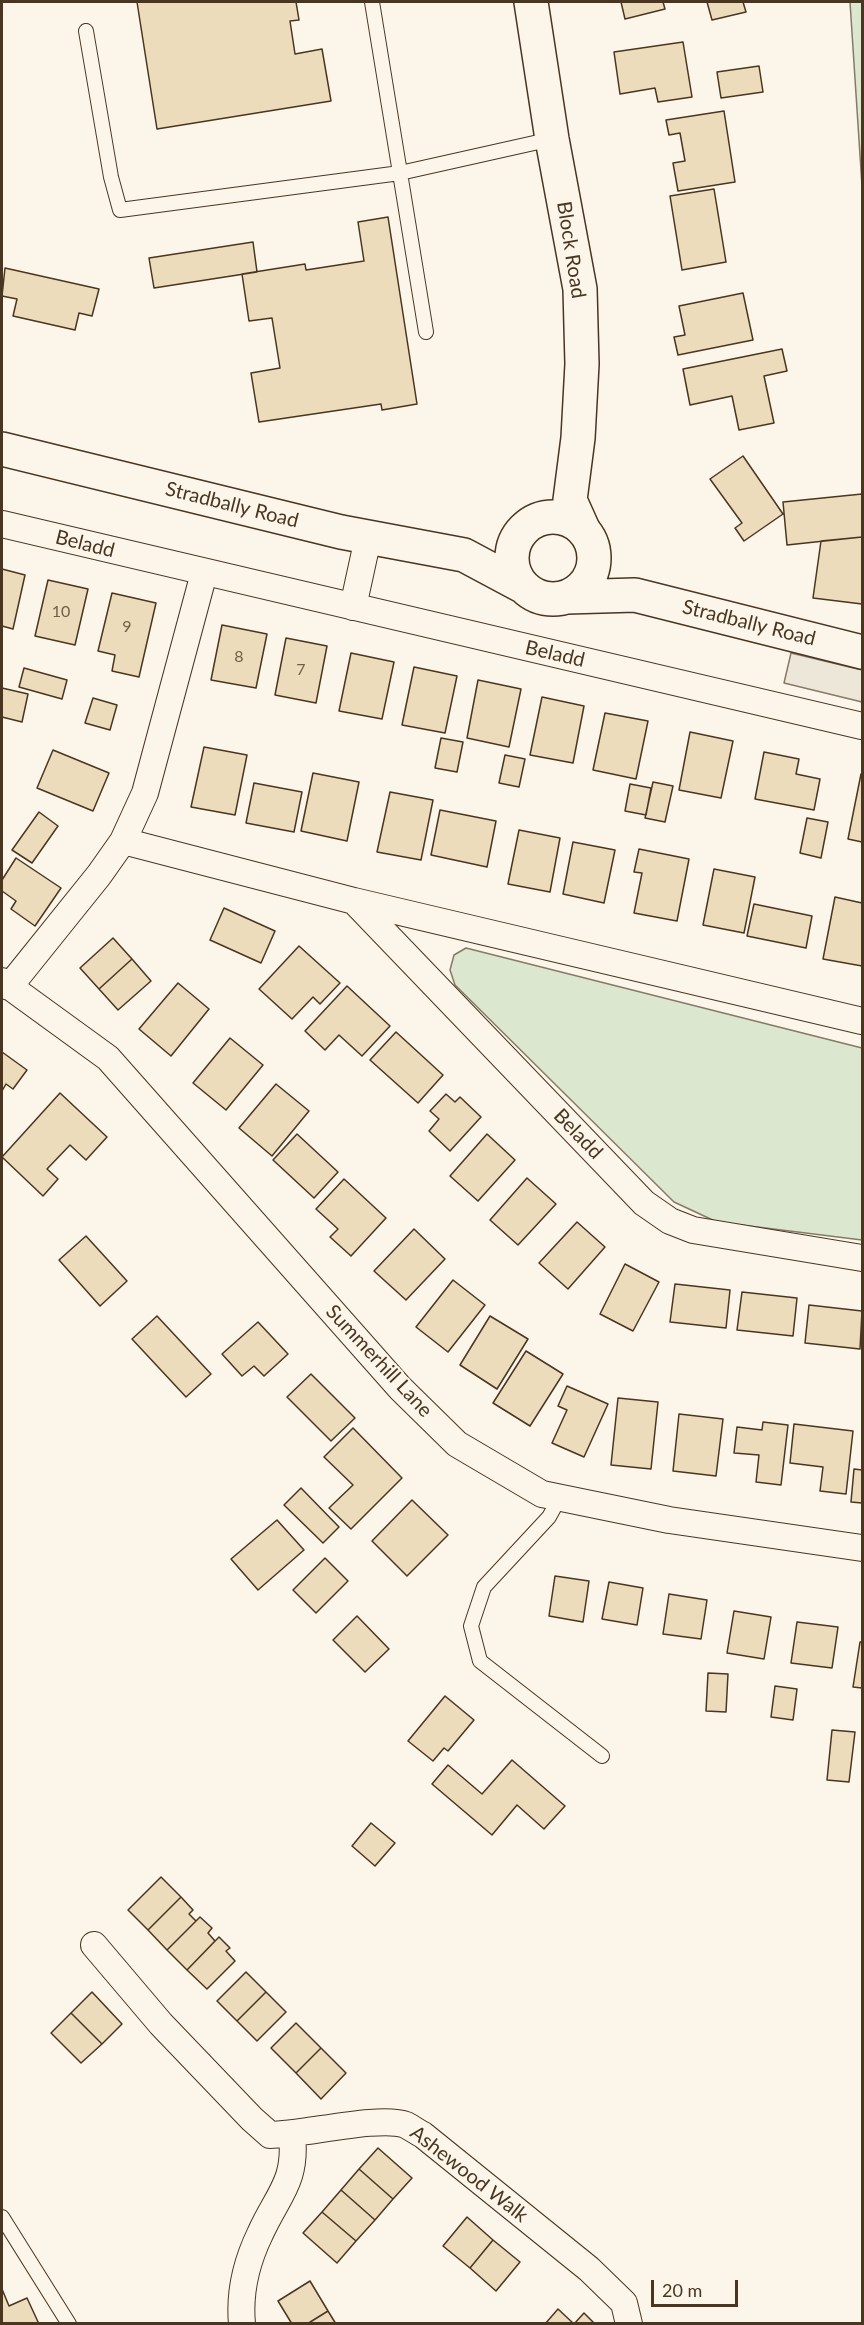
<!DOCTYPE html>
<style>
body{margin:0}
#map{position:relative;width:864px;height:2325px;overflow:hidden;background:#fbf6e9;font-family:Lato,sans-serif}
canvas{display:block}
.frame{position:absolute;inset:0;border:3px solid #4a3520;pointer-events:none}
.scale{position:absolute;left:651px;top:2280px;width:87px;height:27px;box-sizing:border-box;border:3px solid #4a3520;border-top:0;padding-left:8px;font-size:18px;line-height:21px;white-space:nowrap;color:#4a3520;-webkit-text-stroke:4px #fbf6e9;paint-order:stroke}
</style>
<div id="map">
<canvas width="864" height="2325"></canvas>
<div class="frame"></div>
<div class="scale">20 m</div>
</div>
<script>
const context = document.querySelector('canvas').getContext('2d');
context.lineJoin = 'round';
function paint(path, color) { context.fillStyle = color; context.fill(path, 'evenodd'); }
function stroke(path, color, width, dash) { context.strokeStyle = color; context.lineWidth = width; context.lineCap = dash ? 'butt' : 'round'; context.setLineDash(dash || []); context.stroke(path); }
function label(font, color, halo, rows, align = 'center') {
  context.font = font + ' Lato,sans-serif'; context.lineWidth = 4.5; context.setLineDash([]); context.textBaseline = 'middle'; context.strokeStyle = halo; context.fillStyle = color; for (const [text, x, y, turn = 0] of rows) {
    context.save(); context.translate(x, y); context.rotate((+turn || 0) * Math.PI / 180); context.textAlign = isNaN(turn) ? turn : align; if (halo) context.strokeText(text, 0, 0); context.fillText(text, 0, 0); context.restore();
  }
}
const green = new Path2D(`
 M850,2H862V186Z
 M466,948L862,1048V1240L717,1222L674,1202L455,985L450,970L454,955Z`);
paint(green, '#dce7d0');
stroke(green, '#887966', 1.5);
const parking = new Path2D(`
 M791,653L862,670V702L784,683Z`);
paint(parking, '#ede7d9');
stroke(parking, '#887966', 1.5);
const building = new Path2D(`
 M137,2H296L299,20L290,21L295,54L322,49L331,101L157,129Z
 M621,2H663L665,9L625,19Z
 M707,2H743L746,12L712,20Z
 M683,42L692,97L658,102L655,88L620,94L614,52Z
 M759,66L763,92L721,98L717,72Z
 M724,111L735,182L678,191L673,163L685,161L680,133L669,135L666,120Z
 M714,189L726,262L682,270L670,196Z
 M388,217L417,404L382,410L381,404L259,422L251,373L280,368L272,318L249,321L242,274L305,264L306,270L364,261L358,222Z
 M253,242L257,272L154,288L149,258Z
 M5,268L99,289L92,316L79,313L75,330L13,316L17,299L2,296Z
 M743,293L753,340L678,355L674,337L685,335L679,306Z
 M782,349L787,371L764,376L774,423L739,430L732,396L690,405L683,369Z
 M743,456L783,514L744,541L735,528L742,523L710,479Z
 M862,494V537L787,545L783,502Z
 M862,537V604L813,598L821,541Z
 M2,569L25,575L13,629L2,626Z
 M48,580L88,589L75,645L35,636Z
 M112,593L156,603L139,677L112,671L115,655L98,651Z
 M222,625L267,634L256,688L211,680Z
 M286,638L327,646L316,703L275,695Z
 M351,653L394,662L382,719L339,711Z
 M414,667L457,676L445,733L402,725Z
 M24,668L67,680L62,699L19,687Z
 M478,680L521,689L509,747L467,738Z
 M2,688L28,694L22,722L2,717Z
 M542,697L584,706L573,763L530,755Z
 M93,698L117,705L110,730L85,723Z
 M605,713L648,721L636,779L593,770Z
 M690,732L733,741L721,798L679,790Z
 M441,738L463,742L457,772L435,768Z
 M204,747L247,755L235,815L191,807Z
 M53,750L109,773L93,811L37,788Z
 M764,752L799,759L796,774L820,779L814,810L755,799Z
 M505,755L525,759L519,787L499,783Z
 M313,773L359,782L347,841L301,831Z
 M861,774H862V842L848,839Z
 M653,782L673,786L665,822L645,818Z
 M254,783L302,792L294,832L246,823Z
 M630,784L651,788L646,815L625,811Z
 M390,792L433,800L421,860L377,852Z
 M440,810L496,821L487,867L431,855Z
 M39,812L58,826L32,863L12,850Z
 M807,818L828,822L821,858L800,853Z
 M519,830L560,838L550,892L508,884Z
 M573,842L615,850L604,903L563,894Z
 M639,849L689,859L677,921L634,913L642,873L634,872Z
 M16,858L61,888L35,926L11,909L16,901L2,891V880Z
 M714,869L755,877L744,933L703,925Z
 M835,897L862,903V966L823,959Z
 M754,904L812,916L806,948L747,936Z
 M224,908L275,931L261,963L210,940Z
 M113,938L132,959L99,989L80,968Z
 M299,946L340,983L320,1004L313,997L292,1019L259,989Z
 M132,959L151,981L118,1010L99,989Z
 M178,983L209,1009L171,1056L139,1029Z
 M347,986L390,1026L362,1056L339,1035L325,1050L305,1031Z
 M396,1032L443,1075L418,1103L370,1060Z
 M230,1038L263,1065L226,1110L193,1083Z
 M2,1052L27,1070L13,1089L6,1084L2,1091Z
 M276,1084L309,1111L272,1156L239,1128Z
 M60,1093L107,1137L86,1160L70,1145L47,1169L58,1179L43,1196L2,1157Z
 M446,1094L455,1102L460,1097L481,1117L450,1151L429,1131L439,1119L430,1111Z
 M297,1134L338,1172L314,1198L273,1160Z
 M487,1134L515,1160L478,1201L450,1176Z
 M527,1178L556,1204L518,1245L490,1220Z
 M344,1179L386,1218L351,1256L330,1237L338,1229L316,1209Z
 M577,1222L605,1247L568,1289L539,1263Z
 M414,1229L445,1259L406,1300L374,1271Z
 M86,1236L127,1281L100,1306L59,1260Z
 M625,1264L659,1282L633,1331L600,1314Z
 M453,1280L485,1305L448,1352L416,1327Z
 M675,1284L730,1290L726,1328L670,1322Z
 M742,1292L797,1298L793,1336L737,1330Z
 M809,1305L862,1311L860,1349L805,1343Z
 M157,1316L211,1374L186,1397L132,1339Z
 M490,1316L528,1339L497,1389L460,1365Z
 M258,1322L288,1354L264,1376L254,1366L242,1376L222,1354Z
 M526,1351L563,1374L530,1426L493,1403Z
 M311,1374L355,1418L331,1441L287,1397Z
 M567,1386L608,1404L584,1457L552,1443L567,1410L558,1406Z
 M618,1398L658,1402L651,1469L611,1465Z
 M679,1414L723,1419L716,1476L673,1471Z
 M763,1422L788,1425L781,1485L756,1482L759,1455L734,1453L737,1427L762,1430Z
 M794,1424L853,1431L846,1494L820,1491L823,1467L790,1463Z
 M353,1428L402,1478L351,1529L329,1508L353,1485L324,1457Z
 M854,1469L862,1470V1503L851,1502Z
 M301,1488L339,1527L323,1543L284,1505Z
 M412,1500L448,1535L407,1576L372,1541Z
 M277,1520L304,1550L258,1590L231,1559Z
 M325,1558L348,1581L316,1613L293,1590Z
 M555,1576L589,1581L583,1622L549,1616Z
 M609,1582L643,1588L637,1625L602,1619Z
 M669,1594L707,1600L701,1639L663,1634Z
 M734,1611L771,1617L764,1659L727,1653Z
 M357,1616L389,1649L365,1672L333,1640Z
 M797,1622L838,1627L832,1668L791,1663Z
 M860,1642H862V1688L853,1687Z
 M708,1673L728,1674L726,1712L706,1711Z
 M775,1686L797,1689L793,1720L771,1717Z
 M445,1696L474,1720L448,1751L444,1748L433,1761L408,1741Z
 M832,1730L855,1732L849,1782L827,1780Z
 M512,1760L565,1806L544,1829L517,1805L492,1835L432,1784L448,1765L482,1794Z
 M371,1823L395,1843L375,1866L352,1846Z
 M161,1877L181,1897L148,1930L128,1910Z
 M181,1897L193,1910L189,1914L196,1921L167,1950L148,1930Z
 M200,1917L212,1928L208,1933L215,1941L187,1970L167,1950Z
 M219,1937L230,1948L226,1951L235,1961L207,1989L187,1970Z
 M246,1972L266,1992L237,2021L217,2001Z
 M92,1992L122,2024L102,2044L71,2013Z
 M266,1992L286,2012L257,2041L237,2021Z
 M71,2013L102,2044L81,2063L51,2033Z
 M296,2023L321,2048L296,2073L271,2048Z
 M321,2048L346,2073L321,2099L296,2073Z
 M378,2148L412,2178L393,2199L359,2169Z
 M359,2169L393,2199L375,2220L341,2190Z
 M341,2190L375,2220L356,2241L322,2212Z
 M322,2212L356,2241L337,2263L303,2233Z
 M467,2217L493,2240L470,2268L443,2246Z
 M493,2240L520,2262L496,2291L470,2268Z
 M310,2281L328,2311L307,2324H292L278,2301Z
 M2,2289L9,2306L27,2298L39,2324H2Z
 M558,2309L574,2324H545Z
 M328,2311L336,2324H307Z
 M584,2313L595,2324H574Z`);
paint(building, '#ecdcbc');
stroke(building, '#4a3520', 1.5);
const service = new Path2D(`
 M86,31L111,177L120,210L400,173L372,2
 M426,332L400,173L552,139
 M560,1497L549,1517L484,1587L471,1626L480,1661L602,1756
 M2,2217L69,2324`);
const minor = new Path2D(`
 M2,524L862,726
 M353,607L368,538
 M123,841L354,901L644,1203L670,1221L693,1230L862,1258
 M354,901L862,1021
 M2,981L108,1058L400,1388L457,1444L542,1494L669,1520L862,1548
 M9,987L99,875L123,841L145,793L204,573
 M94,1945L161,2024L252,2119L270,2135C303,2135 380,2115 406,2125C412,2128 417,2132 423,2135L589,2269L624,2303L629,2324
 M242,2324C239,2292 246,2263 260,2234C278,2194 297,2182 292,2135`);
const tertiary = new Path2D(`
 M531,2L552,139L580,289L582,364L578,438L570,500L583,529`);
const primary = new Path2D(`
 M2,449L341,532L464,555L522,586
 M512 558a41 41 0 1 1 82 0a41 41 0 1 1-82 0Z
 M567,597L635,595L862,652`);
stroke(service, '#4a3520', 16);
stroke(minor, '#4a3520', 28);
stroke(tertiary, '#4a3520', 36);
stroke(primary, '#4a3520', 36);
stroke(service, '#fbf6e9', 14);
stroke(minor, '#fbf6e9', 26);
stroke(tertiary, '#fbf6e9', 33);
stroke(primary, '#fbf6e9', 33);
label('16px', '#725f47', null, [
 ["10",61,612],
 ["9",127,627],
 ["8",239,657],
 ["7",301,670]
]);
label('20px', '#4a3520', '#fbf6e9', [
 ["Block Road",571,250,81],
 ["Stradbally Road",232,505,14],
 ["Beladd",85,544,14],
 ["Stradbally Road",749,623,14],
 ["Beladd",555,654,13],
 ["Beladd",578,1134,46],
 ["Summerhill Lane",379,1361,47],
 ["Ashewood Walk",469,2174,38]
]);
</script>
